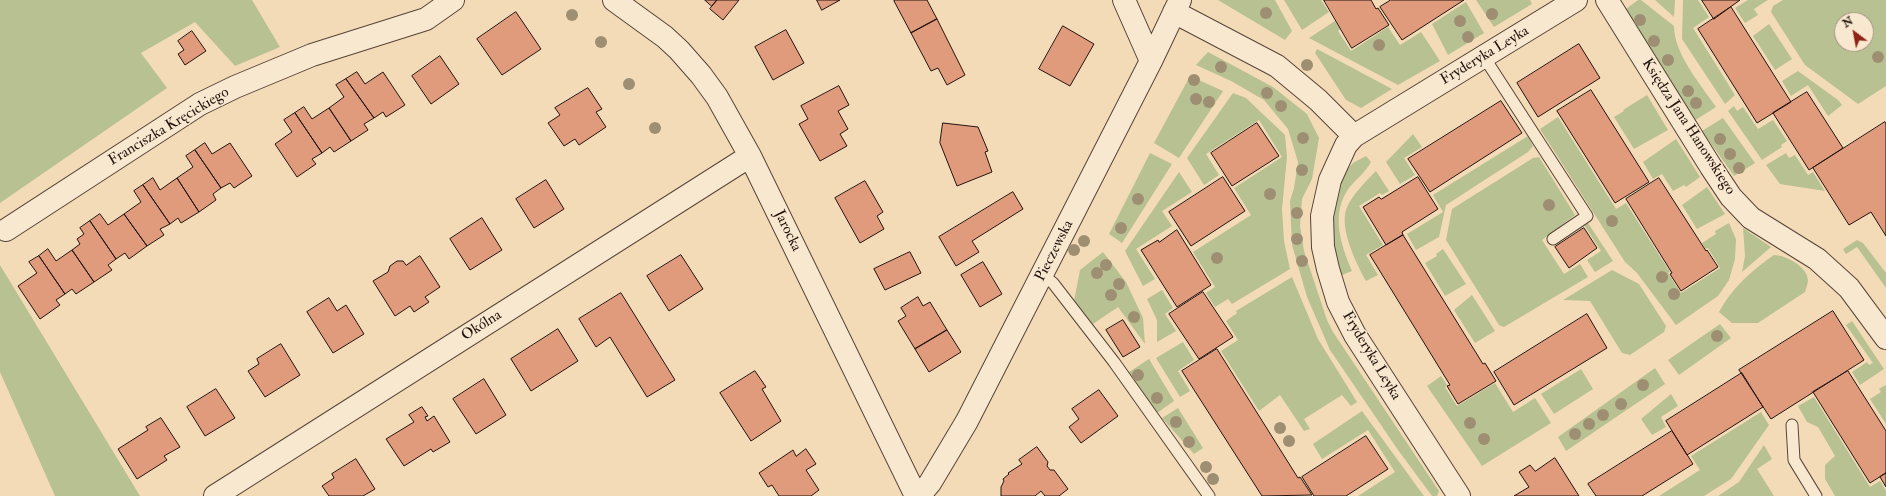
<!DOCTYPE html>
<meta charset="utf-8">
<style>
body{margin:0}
#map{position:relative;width:1886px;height:496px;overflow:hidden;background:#f4dbb7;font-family:"IM FELL Double Pica",serif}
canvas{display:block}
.north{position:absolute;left:1834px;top:12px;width:40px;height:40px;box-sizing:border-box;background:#f8e8d0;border:1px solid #a39382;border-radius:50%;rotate:328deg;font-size:11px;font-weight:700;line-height:16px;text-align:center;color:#23130d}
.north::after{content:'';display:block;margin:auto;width:14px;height:18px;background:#8f2418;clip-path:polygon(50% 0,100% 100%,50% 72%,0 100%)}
</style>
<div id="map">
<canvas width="1886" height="496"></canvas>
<div class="north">N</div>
</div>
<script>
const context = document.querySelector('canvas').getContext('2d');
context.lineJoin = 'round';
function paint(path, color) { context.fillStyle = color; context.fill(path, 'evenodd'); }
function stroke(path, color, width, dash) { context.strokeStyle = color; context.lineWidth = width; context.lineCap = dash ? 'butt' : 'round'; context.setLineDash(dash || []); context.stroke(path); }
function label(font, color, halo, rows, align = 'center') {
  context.font = font + ' "IM FELL Double Pica",serif'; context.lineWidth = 3; context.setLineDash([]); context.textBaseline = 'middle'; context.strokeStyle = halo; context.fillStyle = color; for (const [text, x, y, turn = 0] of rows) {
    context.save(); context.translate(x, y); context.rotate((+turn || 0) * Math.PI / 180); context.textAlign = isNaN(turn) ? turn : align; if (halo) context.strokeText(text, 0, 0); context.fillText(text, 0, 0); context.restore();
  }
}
paint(new Path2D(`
 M0,0H252L280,47L235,66L195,22L141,53L167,88L0,203Z
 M1218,0H1275L1292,31L1285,40Z
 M1284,0H1321L1329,12L1302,30Z
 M1476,0H1530L1532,4L1494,27Z
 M1638,0H1641L1674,26C1674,54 1701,85 1716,107L1694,121L1622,12Z
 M1655,0H1675L1674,17Z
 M1683,0H1698L1709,17L1693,28L1735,95L1725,104L1682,39Z
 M1748,0H1768L1754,9L1758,15L1745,23L1735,8Z
 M1783,0H1886V86L1858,104L1805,65L1771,12L1773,6ZM1842,20H1866V44H1842Z
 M1466,2L1484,33L1448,55L1432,24Z
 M1335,21L1340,29L1338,31L1351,51L1388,27L1400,45L1421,32L1440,61L1398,85L1309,38Z
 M1769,24L1792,59L1775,70L1753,36Z
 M1317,49L1392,89L1361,108L1346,100L1315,53Z
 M1208,52L1273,87L1307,114L1319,138L1312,179L1302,199L1300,226L1304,251L1327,320L1333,332L1439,491L1437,496H1432L1398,450L1330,350L1307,297L1292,245L1290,201L1294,188L1298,162L1288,129L1264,100L1231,81L1196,65Z
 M1798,71L1838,100L1842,105L1828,116L1808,85L1791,96L1782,81Z
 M1190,76L1223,91L1179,158L1154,143Z
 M1233,93L1246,98L1285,135L1287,157L1282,209L1284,241L1290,269L1232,304L1228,299L1215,307L1206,293L1215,287L1193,252L1251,215L1234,188L1282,157L1259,120L1206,154L1219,175L1204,185L1187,158Z
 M1647,95L1668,130L1634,149L1614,117L1624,111L1623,110Z
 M1734,106L1737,111L1743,107L1758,129L1773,120L1787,141L1781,145L1782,147L1762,160L1728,111Z
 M1558,117L1616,209L1626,203L1670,272L1668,273L1681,293L1720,268L1708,248L1705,249L1702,243L1716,234L1715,231L1729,223L1736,239L1735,259L1729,280L1718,296L1676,325L1637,273L1625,262L1540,129Z
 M1723,118L1755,163L1734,176L1702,131Z
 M1413,134L1422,147L1404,158L1415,175L1400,184L1386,162Z
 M1528,136L1533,146L1528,152L1446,205L1439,237L1416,250L1407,234L1443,212L1433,195Z
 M1676,139L1700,177L1686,187L1684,185L1673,191L1662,174L1653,179L1643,162Z
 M1150,153L1172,164L1122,243L1109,234Z
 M1786,153L1789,158L1795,155L1808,175L1813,172L1825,191L1780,184L1766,165Z
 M1366,156L1371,162C1366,172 1356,179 1349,188C1330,214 1341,245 1352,271L1337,277L1329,216L1342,175L1353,163Z
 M1539,157L1575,215L1542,240L1564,274L1580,264L1588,277L1504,327L1499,325L1446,240L1452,209L1533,158Z
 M1376,171L1389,191L1382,195L1380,193L1359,206L1383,245L1366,255L1378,275L1366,281C1356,263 1337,225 1348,205C1355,192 1366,181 1376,171Z
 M1179,172L1192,192L1162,211L1172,226L1136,249L1155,279L1143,286L1125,251Z
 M1707,187L1725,214L1697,229L1682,205Z
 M1588,223L1613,261L1595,272L1587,260L1601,251L1584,225Z
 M1743,228L1771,247L1742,272L1745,256Z
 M1857,240L1863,243L1886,273V288L1857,247L1846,254L1843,249Z
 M1443,249L1466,284L1445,296L1425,263L1437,256L1436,254Z
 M1103,252L1126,282L1143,318L1145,344L1118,307L1093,324L1074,301L1080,270Z
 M1774,255C1785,255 1807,266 1808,280C1808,283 1806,289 1805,292L1758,323H1732L1719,312C1731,289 1752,270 1774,255Z
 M0,265L140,496H55L0,372Z
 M1612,270L1639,284L1666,326L1664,332L1630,355L1622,353L1590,301L1563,300Z
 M1292,277L1318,339L1357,402L1351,406L1342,395L1304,419L1310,429L1304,431L1280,395L1259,411L1221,351L1238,340L1226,321L1237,313L1236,311Z
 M1162,290L1173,308L1165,314L1176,331L1157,342V320L1147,299Z
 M1472,295L1495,331L1475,343L1454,310Z
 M1852,321L1884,369L1860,385L1852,372L1867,362L1869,365L1873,363L1846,325Z
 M1720,324L1731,338L1679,375L1668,360Z
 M1183,342L1194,360L1178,371L1190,391L1180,397L1156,358Z
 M1149,359L1174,401L1157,413L1126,374Z
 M1655,368L1665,384L1566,451L1558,437Z
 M1581,369L1593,389L1554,414L1541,394Z
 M1441,376L1447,385L1445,387L1457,406L1495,383L1513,412L1535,398L1551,423L1482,466L1427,386Z
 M1886,385V424L1870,399L1881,392L1879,389Z
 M1671,394L1678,406L1661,417L1666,427L1652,435L1641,419Z
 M1814,397L1870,487L1880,481L1886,491V496H1835L1825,479V465L1835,456L1818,427L1807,422L1798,406Z
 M1178,408L1203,448L1194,454L1162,418Z
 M1362,411L1424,496H1358L1395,472L1368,430L1322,459L1313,444Z
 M1761,412L1769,425L1731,479L1704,496H1659L1700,470L1691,456Z
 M1764,445L1772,459L1757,469L1774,496H1718L1739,482Z`), '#b8c191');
const building = new Path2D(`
 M705,0H717L712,6Z
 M717,0H739L723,20L710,9Z
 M817,0H840L822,10Z
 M896,0H927L937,19L911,33L894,1Z
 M1324,0H1371L1376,9L1378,8L1389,25L1352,48Z
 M1391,0H1464L1402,40L1380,7Z
 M1702,0H1740L1714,19Z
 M1731,7L1791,102L1757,123L1698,29Z
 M516,12L541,49L502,75L477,39Z
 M937,19L965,75L947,85L938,68L931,71L911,33Z
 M1063,26L1094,44L1070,86L1039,69Z
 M786,30L804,63L773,80L755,47Z
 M192,31L206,51L185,65L178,54L184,50L178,41Z
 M1579,44L1600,78L1538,117L1517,83Z
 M440,56L459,84L431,104L412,76Z
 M357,72L365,84L383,72L405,105L386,117L383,112L374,118L346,79Z
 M346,79L374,118L364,124L368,130L351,141L329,108L344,97L336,85Z
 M839,86L849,105L838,111L848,129L840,134L847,146L820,161L799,124L808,119L801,106Z
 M588,88L602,109L596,112L606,127L579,145L575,139L564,146L548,123L560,115L555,108Z
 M1591,90L1649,182L1615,203L1557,111Z
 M1807,92L1843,148L1809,170L1773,113Z
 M1501,101L1522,133L1430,192L1408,159Z
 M304,107L312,119L329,108L351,141L334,152L330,147L322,153L295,113Z
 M295,113L322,153L312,159L316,164L297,177L275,144L292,132L284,120Z
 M1885,122L1886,124V236L1871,212L1849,225L1813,168Z
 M943,123L978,127L988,151L985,152L992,172L957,186L940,143Z
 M1257,123L1279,156L1232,186L1211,153Z
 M205,143L212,154L230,143L252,176L234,188L230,183L221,188L195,150Z
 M195,150L221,188L213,194L216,200L199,212L177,178L193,167L186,156Z
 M1223,177L1245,211L1191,246L1169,212Z
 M1418,177L1438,209L1402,232L1403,235L1386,245L1363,207L1379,197L1381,199Z
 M153,178L160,190L177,178L199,212L181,223L178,218L170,224L143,185Z
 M1659,178L1706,251L1707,250L1718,267L1681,291L1670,274L1672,273L1626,199Z
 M546,180L564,209L534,228L516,199Z
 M865,181L883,212L877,216L884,229L860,243L835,198Z
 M143,185L170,224L160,229L164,235L147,246L124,214L141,202L134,191Z
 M1013,192L1023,209L972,241L979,252L956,266L939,237Z
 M100,214L108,225L124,214L147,246L129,259L125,253L116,259L90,221Z
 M482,218L502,250L470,270L450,239Z
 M90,221L116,259L108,265L112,270L94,282L72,250L80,244L77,239L84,234L80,228Z
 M1584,228L1597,248L1569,268L1555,247Z
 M1177,230L1211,285L1177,307L1141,250L1158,240L1159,242Z
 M1403,235L1483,364L1485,363L1496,381L1458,404L1447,386L1450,385L1370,255Z
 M48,249L56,261L72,250L94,282L76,294L72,289L65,294L39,256Z
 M910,252L921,273L885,290L874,269Z
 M681,255L703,289L669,311L647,276Z
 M39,256L65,294L56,300L60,305L40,319L18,286L37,273L29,262Z
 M420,256L440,287L425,297L429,302L414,312L410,306L395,316L373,281L388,272L390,266L397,261H403L406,265Z
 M983,262L1002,294L980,307L961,275Z
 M1203,292L1233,337L1199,359L1169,314Z
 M621,293L675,380L647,397L610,337L596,347L579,319Z
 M918,297L923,306L930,302L947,330L915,349L898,321L906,316L901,308Z
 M329,298L337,311L346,305L364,334L333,353L307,312Z
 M1833,311L1864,360L1771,419L1739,370Z
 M1587,314L1607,348L1514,405L1494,372Z
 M1123,320L1140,347L1123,357L1106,330Z
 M558,329L578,361L531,391L511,359Z
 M947,330L961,352L929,372L915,349Z
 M281,344L300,375L265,397L248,371L259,364L257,359Z
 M1217,349L1298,478L1300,477L1312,495L1262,496L1182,371Z
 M755,371L766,387L762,389L781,421L751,441L720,393Z
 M1848,371L1886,431V473L1870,483L1813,392Z
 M1742,373L1763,407L1687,455L1666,421Z
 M484,379L506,415L476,434L453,399Z
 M216,389L235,418L205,436L187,407Z
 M1099,390L1118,416L1081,443L1069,427L1079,419L1072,409Z
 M422,407L428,416L425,417L427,421L434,416L450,442L433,452L431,449L404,466L386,439L414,422L409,415Z
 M161,418L180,447L164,456L167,460L137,479L118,449L148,430L146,427Z
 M1672,431L1693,464L1642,496H1596L1588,484Z
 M1366,436L1388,469L1346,496H1314L1302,477Z
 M1037,447L1048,462L1047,466L1050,470H1054L1068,489L1059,496H1045L1041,491L1035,496H1001V487L1004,481L1003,479L1009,474L1008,473L1022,464L1019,460Z
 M806,449L816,464L806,470L819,490L811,496H779L772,485L768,487L759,473L793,450L796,456Z
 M1555,458L1579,496H1514L1529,487L1519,472L1530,465L1535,471Z
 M356,459L375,489L363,496H329L322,486L334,478L332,474Z
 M1886,473V487L1880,477Z`);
paint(building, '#e09b7d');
stroke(building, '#23130d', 1);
const lane = new Path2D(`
 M1484,57L1587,216L1553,239
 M1043,275L1053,283L1114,362L1209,496
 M1792,425L1794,460L1816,496`);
const street = new Path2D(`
 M614,0L665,37L679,50L701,75L717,97L750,156L916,496
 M1124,0L1151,61
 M1607,0L1711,167L1731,197L1751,218L1817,259L1849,288L1886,338
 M1174,12L1277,66L1318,100L1354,136
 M6,230L200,104L235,87L312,55L426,19L453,0
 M215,496L750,156
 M919,496L930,483L967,421L1151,61L1180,0
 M1459,496L1355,335L1338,302L1328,269L1323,247L1322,216L1330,180L1346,145L1354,136L1576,0`);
stroke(lane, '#574538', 13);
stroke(street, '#574538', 24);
stroke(lane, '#f8e8d0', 11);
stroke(street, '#f8e8d0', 22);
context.fillStyle = '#9e8f73';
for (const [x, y] of [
 [1266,13],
 [1492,14],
 [572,15],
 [1640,20],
 [1460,21],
 [1468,37],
 [1654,41],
 [601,42],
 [1379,45],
 [1878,57],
 [1668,60],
 [1307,65],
 [1221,67],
 [1194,80],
 [629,84],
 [1688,91],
 [1267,93],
 [1196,99],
 [1209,102],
 [1696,103],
 [1281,106],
 [655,128],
 [1303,138],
 [1720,139],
 [1730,154],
 [1739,168],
 [1302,170],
 [1270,194],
 [1138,199],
 [1549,205],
 [1297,213],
 [1612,221],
 [1121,228],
 [1297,239],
 [1084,241],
 [1074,250],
 [1217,258],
 [1302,261],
 [1106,265],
 [1097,273],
 [1662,277],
 [1119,284],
 [1674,294],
 [1111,295],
 [1134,317],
 [1717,336],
 [1138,375],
 [1643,385],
 [1157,398],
 [1621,404],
 [1603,415],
 [1176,422],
 [1470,423],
 [1589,424],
 [1280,428],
 [1575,434],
 [1484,439],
 [1289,441],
 [1189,442],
 [1206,467],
 [1213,479]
]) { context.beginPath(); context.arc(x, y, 6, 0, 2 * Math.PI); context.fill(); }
label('15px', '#23130d', '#f8e8d0', [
 ["Fryderyka Leyka",1485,56,-31],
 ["Franciszka Kręcickiego",169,127,-31],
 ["Księdza Jana Hanowskiego",1688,127,57],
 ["Jarocka",787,231,64],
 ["Pieczewska",1055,251,-63],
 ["Okólna",482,326,-32],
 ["Fryderyka Leyka",1371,356,59]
]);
</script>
